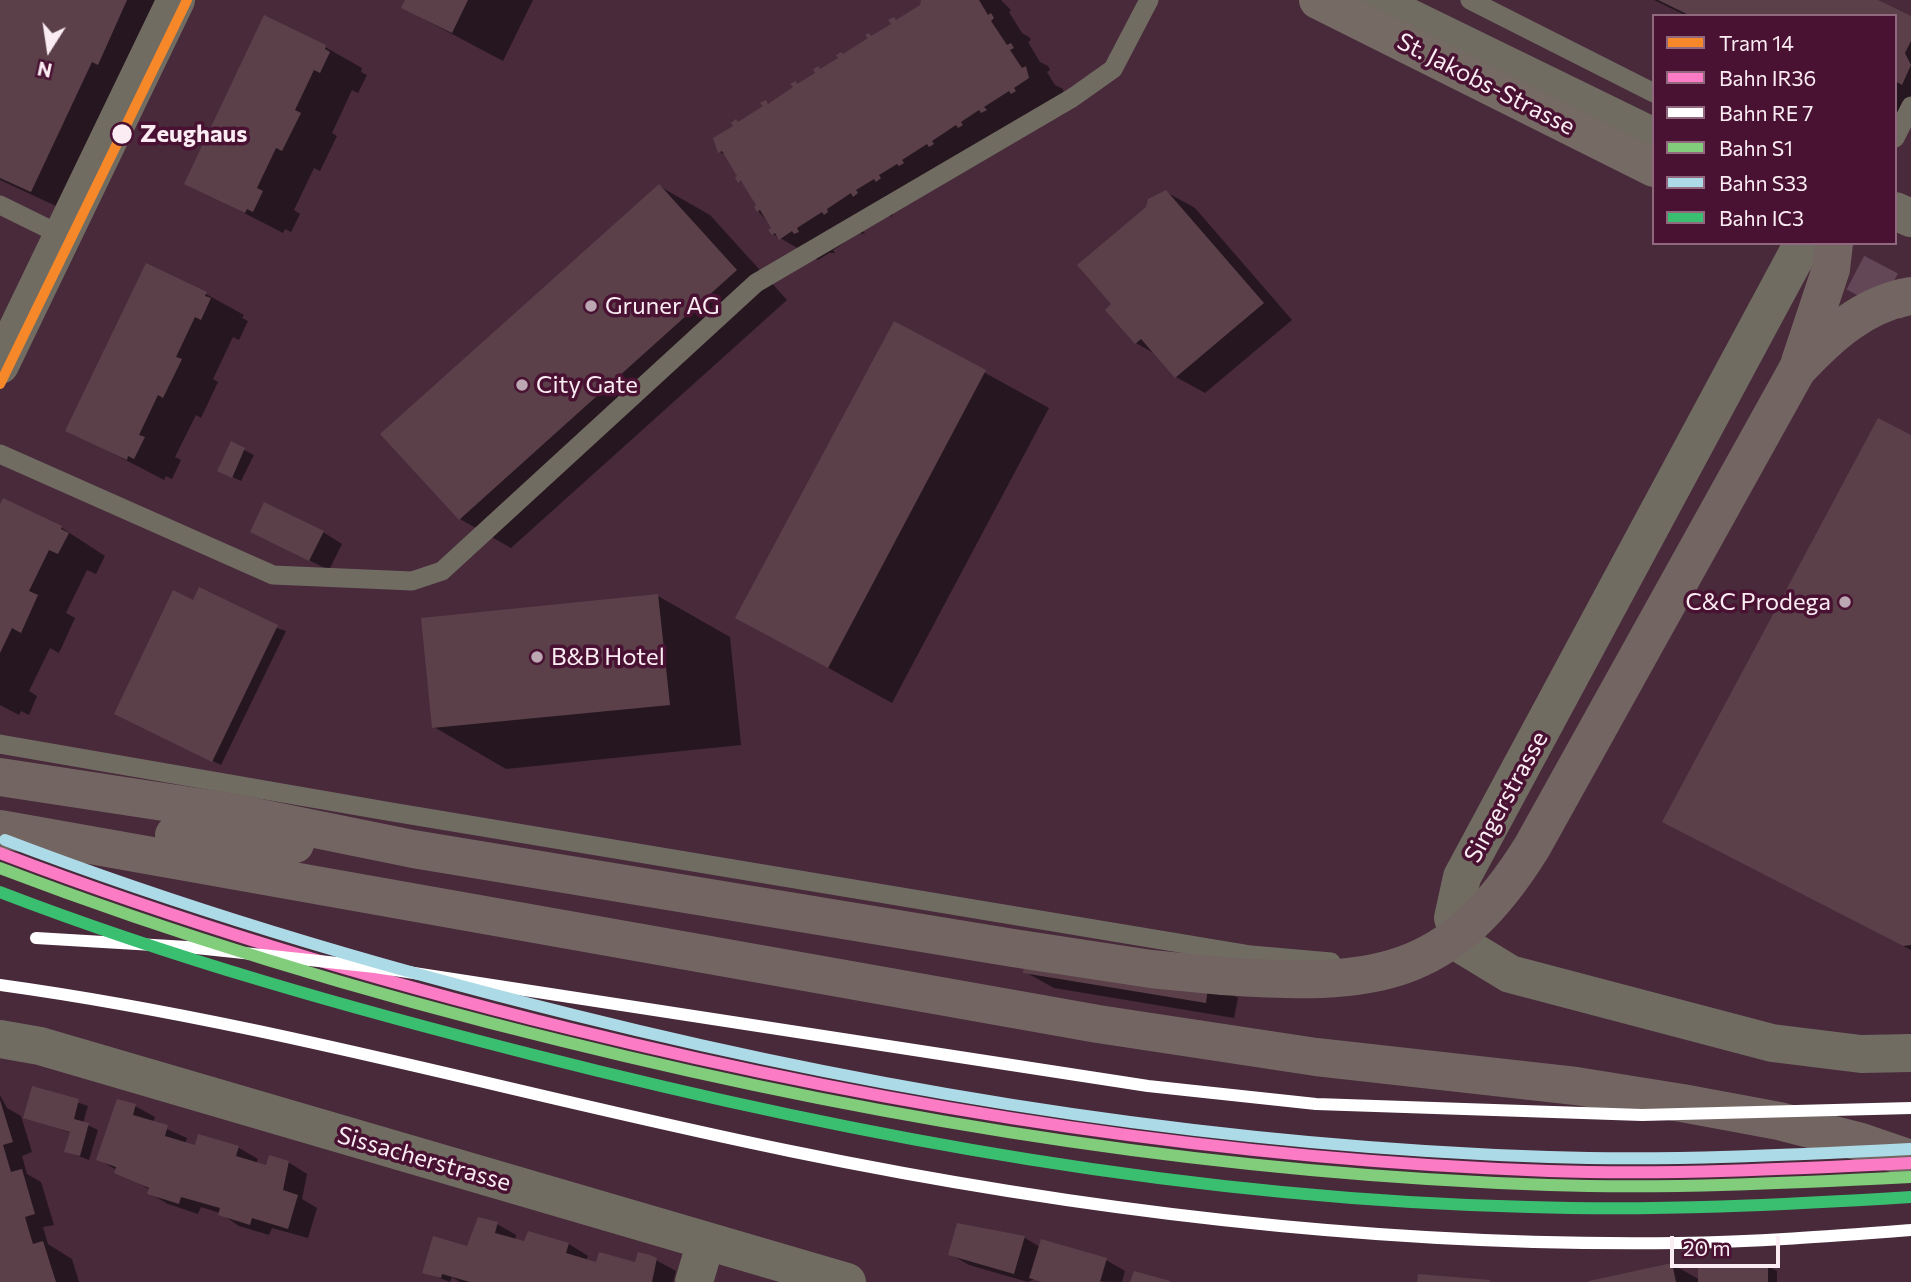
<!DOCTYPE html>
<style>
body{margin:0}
#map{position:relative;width:1911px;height:1282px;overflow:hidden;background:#482a3b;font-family:Commissioner,sans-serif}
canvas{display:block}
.legend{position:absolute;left:1652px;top:14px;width:245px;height:231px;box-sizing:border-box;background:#491232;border:2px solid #90697f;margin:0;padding:9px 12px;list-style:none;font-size:21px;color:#fbecf3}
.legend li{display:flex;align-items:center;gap:14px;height:35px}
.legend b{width:35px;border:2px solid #90697f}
.north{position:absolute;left:14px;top:14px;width:70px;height:70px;-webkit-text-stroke:5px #491232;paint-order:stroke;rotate:192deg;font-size:19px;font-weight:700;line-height:28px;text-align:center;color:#fbecf3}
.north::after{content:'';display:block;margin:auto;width:24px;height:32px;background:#fbecf3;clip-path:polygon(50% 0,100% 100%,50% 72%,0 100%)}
.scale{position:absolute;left:1670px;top:1236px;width:110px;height:32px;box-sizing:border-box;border:4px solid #fbecf3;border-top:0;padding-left:9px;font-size:21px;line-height:24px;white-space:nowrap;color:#fbecf3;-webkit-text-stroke:5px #491232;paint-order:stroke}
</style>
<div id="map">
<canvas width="1911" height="1282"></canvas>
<ul class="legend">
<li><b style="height:9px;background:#f6882a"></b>Tram 14</li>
<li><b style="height:9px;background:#fb7bc4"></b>Bahn IR36</li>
<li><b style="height:9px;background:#fff"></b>Bahn RE 7</li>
<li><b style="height:9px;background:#81cd7b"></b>Bahn S1</li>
<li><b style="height:9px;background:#addae7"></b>Bahn S33</li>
<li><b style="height:9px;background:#3abf70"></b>Bahn IC3</li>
</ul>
<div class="north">N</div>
<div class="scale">20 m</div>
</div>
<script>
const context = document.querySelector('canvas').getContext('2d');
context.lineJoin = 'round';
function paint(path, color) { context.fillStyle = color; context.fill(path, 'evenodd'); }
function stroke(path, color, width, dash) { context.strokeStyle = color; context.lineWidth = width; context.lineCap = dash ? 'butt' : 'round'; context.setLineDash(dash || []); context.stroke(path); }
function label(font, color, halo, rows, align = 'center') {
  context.font = font + ' Commissioner,sans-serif'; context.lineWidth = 7; context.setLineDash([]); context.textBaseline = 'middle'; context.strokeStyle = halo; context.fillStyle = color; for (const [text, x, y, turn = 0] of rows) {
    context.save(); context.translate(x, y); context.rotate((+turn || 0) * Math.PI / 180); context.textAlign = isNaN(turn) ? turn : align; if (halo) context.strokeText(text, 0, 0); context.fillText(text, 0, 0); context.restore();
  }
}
paint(new Path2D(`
 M0,0H167L69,212L0,180Z
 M407,0H533L503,61L403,8Z
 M931,0H1001L1011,10L1009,12L1022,33L1029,37L1031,40L1028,42L1040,62L1048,66L1050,70L1047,72L1055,85L1063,89L1065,100L915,197V202L911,200L893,211L892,217L888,214L863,231L865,234L859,233L833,250L835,253H829L818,260L773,234L774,229L758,211L759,206L746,185L739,181L740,176L727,156L720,152L739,123L765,107L766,102L769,104L795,88L796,83L799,85L818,73L819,68L822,70Z
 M1654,0H1874L1911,18V119L1895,112V16H1687Z
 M325,47L362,68L361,72L367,75L358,93L352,90L332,133L337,136L320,171L314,168L294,210L300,214L291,232L285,229L283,233L186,183Z
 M659,186L710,215L787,300L511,548L460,519Z
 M1166,192L1195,208L1292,320L1205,393L1176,377L1157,355L1136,343L1108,310L1114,304Z
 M147,265L206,294L244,315L242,318L248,321L239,340L233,337L213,379L218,382L201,418L196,415L175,457L181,460L172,479L166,476L164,480L68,430Z
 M894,323L1049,408L892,703L738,618Z
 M1911,437V950L1664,822Z
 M232,444L254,455L241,481L228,475Z
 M4,500L62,528L105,556L96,574L87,570L66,613L75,618L59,653L50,648L29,691L37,696L29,715L21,711L19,715L0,705V508Z
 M323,532L342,544L329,570L272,542Z
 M658,596L730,637L741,745L506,769L434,727Z
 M193,602L286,631L221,765L125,719Z
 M1025,972L1207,980L1238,998L1234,1018L1054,988Z
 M34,1088L88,1106L83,1123L98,1130L89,1160L66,1151L71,1133L25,1117Z
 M0,1095L7,1108L21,1116L32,1152L22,1156L27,1174L41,1182L54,1225L43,1227L48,1244L72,1259L79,1282H0Z
 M135,1106L155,1117L153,1123L187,1138L185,1144L196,1147L239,1148L258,1159L256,1164L267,1168L288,1162L307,1174L302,1199L317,1208L308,1238L272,1228L269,1235L239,1226L220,1213L201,1207L198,1214L168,1204L149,1193L150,1190L98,1159Z
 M497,1224L516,1235L515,1240L526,1244L529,1233L569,1244L588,1256L586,1261L597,1264L636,1265L650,1257L676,1271L673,1282H460L452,1277L450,1282L424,1272L468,1248Z
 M959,1225L1025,1238L1040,1247L1106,1260L1125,1271L1122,1282L1035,1279L1028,1282L969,1265L950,1254Z
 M1672,1264L1700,1280L1767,1266L1777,1271V1282H1592Z`), '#0007');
paint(new Path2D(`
 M0,0H127L98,65L92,62L31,192L0,178Z
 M405,0H468L452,33L401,8Z
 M921,0H979L988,15L991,13L994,18L991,21L1007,45L1011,43L1014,48L1010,50L1022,68L1026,66L1029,78L1014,88L1016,91L1011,94L1009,91L984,107L987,110L981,113L979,110L961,122L963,125L958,128L956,125L932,141L934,144L929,147L927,144L902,160L904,163L899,166L897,164L879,175L881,178L876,182L874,179L856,190L858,193L853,197L851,193L827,209L828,212L824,215L822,212L797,228L799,232L794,234L792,231L779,240L775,233L772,235L768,230L771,228L760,210L757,212L754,207L756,205L741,181L738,183L735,178L737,176L722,151L718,153L713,138L733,126L731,123L736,119L738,122L763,106L760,103L766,100L768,104L793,87L790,84L796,81L797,84L815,73L813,69L819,66L820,69L838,58L836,55L841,52L843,54L868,38L865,35L869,33L871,36L891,24L888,20L894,17L896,20L920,5Z
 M1658,0H1878L1911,16V41L1905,53L1911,65L1902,85L1895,81V16H1691Z
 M264,15L326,45L325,49L330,52L320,73L314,70L295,110L301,113L282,151L276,148L257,188L263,191L253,212L247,209L245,213L184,184Z
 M659,184L737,270L459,520L380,434Z
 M1166,190L1264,303L1175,378L1141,339L1135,344L1105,310L1111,304L1077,265L1146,207L1148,199Z
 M146,263L207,292L205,296L211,298L201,320L195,317L176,357L182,359L163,398L158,395L139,435L145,437L134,459L128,456L127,460L65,431Z
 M894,321L986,370L828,668L735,618Z
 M1878,418L1911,435V945L1903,946L1662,822Z
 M231,441L245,448L232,478L217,471Z
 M3,498L62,526L61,529L69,533L58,554L49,550L29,591L38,595L21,633L12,628L0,653V504Z
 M264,502L324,531L309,561L250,532Z
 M199,587L278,625L212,762L114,714L173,590L193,600Z
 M658,594L670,705L432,728L421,618Z
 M1027,950L1209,979L1206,1003L1023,973Z
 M32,1086L79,1099L74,1119L89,1123L80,1156L64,1152L70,1132L23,1118Z
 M117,1099L136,1104L133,1115L168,1125L165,1136L195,1145L198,1134L219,1140L239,1146L236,1156L266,1165L269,1155L289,1161L283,1190L298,1195L288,1229L252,1218L250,1225L218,1215L220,1208L181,1197L179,1204L147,1194L149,1188L114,1173L116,1167L96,1160Z
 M0,1100L13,1142L3,1145L11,1172L22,1169L35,1214L25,1217L29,1231L33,1244L43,1241L56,1282H0Z
 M478,1217L498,1222L495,1233L524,1241L528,1231L569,1243L566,1253L596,1262L599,1252L635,1262L638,1252L650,1255L657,1258L652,1282H470L442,1274L441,1278L422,1273L433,1236L467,1246Z
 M957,1223L1025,1236L1014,1274L948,1255Z
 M1041,1239L1107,1258L1100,1282H1042L1029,1278Z
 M1672,1263L1676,1282H1589V1281Z
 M1768,1264V1282H1698V1266Z
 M1134,1271L1170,1281V1282H1130Z
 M1418,1274L1490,1280V1282H1417Z`), '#5b404a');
stroke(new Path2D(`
 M1805,246L1911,302`), '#634757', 38, [38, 19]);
stroke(new Path2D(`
 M1470,0L1654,93
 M1895,138L1911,106
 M0,205L63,236
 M0,454L273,575L412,581L442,571L756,283L1072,98L1113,69L1149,0
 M0,744L392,812L1251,955L1331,962`), '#716c62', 19);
stroke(new Path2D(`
 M1803,243L1462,877L1453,918L1464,946L1510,974L1772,1043L1861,1054L1911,1053
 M0,1039L40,1046L847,1282
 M694,1282L706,1241`), '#716c62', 38);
stroke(new Path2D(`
 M1373,0L1654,137
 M1895,211L1911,218
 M0,365L176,0`), '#716c62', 38);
stroke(new Path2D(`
 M1318,0L1654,168`), '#766a64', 38);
stroke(new Path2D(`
 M1800,362L1831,269L1834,243
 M1797,370C1829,336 1863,304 1911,296
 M0,777L236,813L413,849L1013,948L1151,969L1223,976
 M0,829L1098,1024L1316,1057L1576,1086L1682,1103L1779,1121L1861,1142L1911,1159
 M174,835L295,844`), '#736662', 38);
stroke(new Path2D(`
 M1223,976C1371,986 1449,981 1532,847L1797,370`), '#736662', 38);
stroke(new Path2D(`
 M0,853C186,924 377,981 571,1029C892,1108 1218,1159 1549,1171C1669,1175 1790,1169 1911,1163`), '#fb7bc4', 12);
stroke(new Path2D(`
 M36,938L187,947L375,967L1148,1086L1316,1104L1642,1115L1911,1108
 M0,985C268,1022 525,1097 790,1151C1081,1211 1380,1247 1678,1243C1756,1242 1833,1236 1911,1230`), '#fff', 12);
stroke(new Path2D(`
 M0,868C183,938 371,994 562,1041C885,1121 1215,1174 1549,1185C1669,1189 1790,1183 1911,1177`), '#81cd7b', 12);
stroke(new Path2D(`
 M5,840C191,911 381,967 574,1015C894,1095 1219,1146 1549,1157C1670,1161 1790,1155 1910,1149`), '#addae7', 12);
stroke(new Path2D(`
 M0,892C174,959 353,1009 534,1055C860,1138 1192,1199 1529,1207C1657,1211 1784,1205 1911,1197`), '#3abf70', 12);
stroke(new Path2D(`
 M0,384L187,0`), '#f6882a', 10);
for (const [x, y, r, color] of [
 [122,134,11,"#fbecf3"],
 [591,306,7,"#bca8b3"],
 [522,385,7,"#bca8b3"],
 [1845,602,7,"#bca8b3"],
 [537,657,7,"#bca8b3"]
]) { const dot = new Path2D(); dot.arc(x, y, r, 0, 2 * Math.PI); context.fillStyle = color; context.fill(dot); stroke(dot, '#491232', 2.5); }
label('24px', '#fbecf3', '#491232', [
 ["St. Jakobs-Strasse",1486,84,27],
 ["Singerstrasse",1506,797,-61],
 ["Sissacherstrasse",424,1159,16]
]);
label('bold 24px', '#fbecf3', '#491232', [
 ["Zeughaus",140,134]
], 'left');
label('24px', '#fbecf3', '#491232', [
 ["Gruner AG",605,306],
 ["City Gate",536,385],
 ["C&C Prodega",1831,602,"right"],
 ["B&B Hotel",551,657]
], 'left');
</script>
